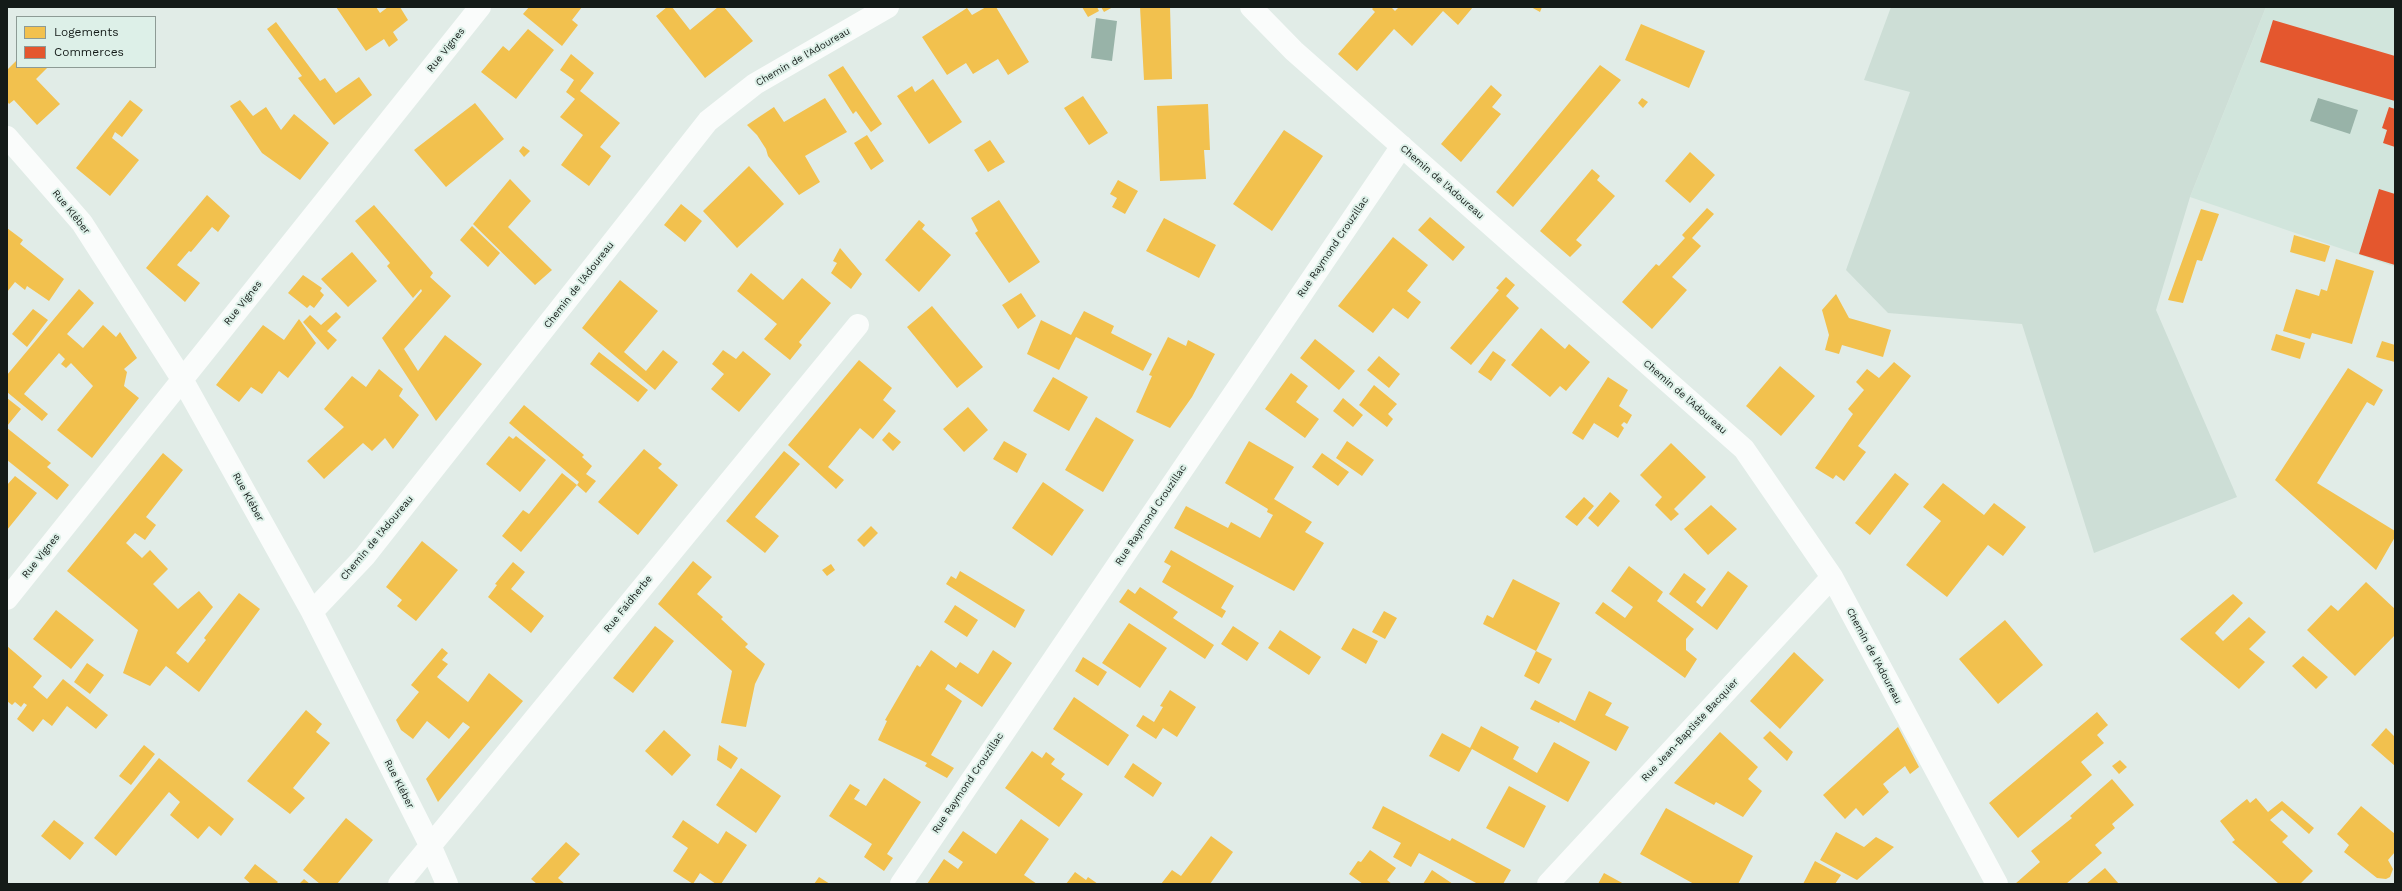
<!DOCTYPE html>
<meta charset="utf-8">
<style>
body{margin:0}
#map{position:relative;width:2402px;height:891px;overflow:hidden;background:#e1ece7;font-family:"Work Sans",sans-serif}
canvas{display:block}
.frame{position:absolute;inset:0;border:8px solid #141b18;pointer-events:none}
.legend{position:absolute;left:16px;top:16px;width:140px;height:52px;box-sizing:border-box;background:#ddf0e8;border:1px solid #8d9b95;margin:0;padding:5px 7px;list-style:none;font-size:12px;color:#141b18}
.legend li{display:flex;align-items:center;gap:8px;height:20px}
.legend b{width:20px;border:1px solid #8d9b95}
</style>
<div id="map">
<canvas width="2402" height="891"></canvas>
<div class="frame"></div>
<ul class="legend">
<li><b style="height:11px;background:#f2c14e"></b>Logements</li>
<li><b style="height:11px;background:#e4572e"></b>Commerces</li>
</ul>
</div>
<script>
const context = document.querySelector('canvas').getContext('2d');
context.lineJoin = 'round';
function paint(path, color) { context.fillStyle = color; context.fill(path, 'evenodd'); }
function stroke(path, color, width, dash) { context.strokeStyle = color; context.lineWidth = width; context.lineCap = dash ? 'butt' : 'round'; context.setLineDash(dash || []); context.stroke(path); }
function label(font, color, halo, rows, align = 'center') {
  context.font = font + ' "Work Sans",sans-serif'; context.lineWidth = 4; context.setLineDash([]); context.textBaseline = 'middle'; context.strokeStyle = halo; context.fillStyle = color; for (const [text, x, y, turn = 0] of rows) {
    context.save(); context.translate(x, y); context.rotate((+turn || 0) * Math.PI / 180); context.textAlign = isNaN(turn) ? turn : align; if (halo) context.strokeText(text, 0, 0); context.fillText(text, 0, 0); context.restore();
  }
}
paint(new Path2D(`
 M2266,7H2395V267L2190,197Z`), '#d1e5dc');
paint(new Path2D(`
 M1891,7H2266L2190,197L2156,310L2237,497L2094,553L2022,324L1888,313L1846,270L1910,92L1864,80Z`), '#cdded6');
paint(new Path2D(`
 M1096,18L1117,21L1112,61L1091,58Z
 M2318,98L2358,110L2350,134L2310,121Z`), '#98b3a8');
paint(new Path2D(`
 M336,7H376L380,13L388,7H400L408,20L393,32L398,40L389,47L384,39L366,51Z
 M529,7H582L572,20L578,25L562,46L523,14Z
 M667,7H672L690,30L718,7H724L753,41L705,78L656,16Z
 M986,7H996L1029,62L1008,75L998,59L973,74L966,63L947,75L922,37L967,8L972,15Z
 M1082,7H1097L1099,11L1088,17Z
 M1101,7H1113L1104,12Z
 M1140,7H1170L1172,79L1144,80Z
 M1374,7H1391L1395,11L1399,7H1473L1458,25L1443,11L1412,46L1394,29L1357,71L1338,54L1375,12L1372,9Z
 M1531,7H1542L1540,12Z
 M276,22L320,81L325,78L336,93L359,77L372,95L334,125L298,78L302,76L267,29Z
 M1641,24L1705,51L1689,88L1625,60Z
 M528,29L554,50L516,99L481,72L503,46L509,51Z
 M571,54L594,73L580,91L620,123L600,147L611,156L589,186L561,165L583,135L560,117L575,99L566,92L574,80L560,70Z
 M17,60V67H48L36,79L60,104L37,125L14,100L9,104L7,101V70Z
 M1600,65L1621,80L1513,207L1496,192Z
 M843,66L882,124L871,132L856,111L853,114L828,75Z
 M933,79L962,122L929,144L897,96L912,86L915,92Z
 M1491,85L1502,95L1492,107L1501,114L1461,162L1441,144Z
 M1083,96L1108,133L1089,145L1064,108Z
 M825,98L847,132L805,156L820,182L799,195L768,156L766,149L757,135L747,125L774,107L784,122Z
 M1642,98L1648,102L1643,108L1638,103Z
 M130,100L143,110L122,137L115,132L112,138L139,160L110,196L76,168Z
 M240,100L253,116L266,107L281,130L294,114L329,143L300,180L262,153L230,106Z
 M475,103L504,139L446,187L414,150Z
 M1208,104L1210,150H1204L1206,179L1160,181L1157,106Z
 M1284,130L1323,156L1272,231L1233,204Z
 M867,135L884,161L871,170L854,143Z
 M990,140L1005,162L988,172L974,150Z
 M523,146L530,151L524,157L519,151Z
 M1690,152L1715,175L1690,203L1665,181Z
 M749,166L784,204L737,248L703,211Z
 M1592,169L1600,176L1597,180L1615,196L1576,240L1582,245L1570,257L1540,231Z
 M510,179L531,201L508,227L552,270L535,285L473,224Z
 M1118,180L1138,191L1125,214L1112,207L1117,198L1110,194Z
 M207,195L230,216L218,232L212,227L191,252L189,251L177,265L200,283L185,302L146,268Z
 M999,200L1040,262L1009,283L975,233L978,231L971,218Z
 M681,204L702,221L685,242L664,225Z
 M374,205L433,273L430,277L451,296L404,349L418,371L445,335L482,364L436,421L382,338L422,291L421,289L413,298L387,266L390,263L355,221Z
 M1707,208L1714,214L1692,238L1701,246L1672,277L1687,290L1652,329L1622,302L1656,264L1659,266L1685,238L1682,235Z
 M2201,209L2219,214L2202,261L2197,260L2183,303L2168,300Z
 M1430,217L1465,247L1453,261L1418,230Z
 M1164,218L1216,245L1199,278L1146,251Z
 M919,220L925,225L922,229L951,255L919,292L885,260Z
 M472,226L500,253L488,267L460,240Z
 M7,228L23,240L20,244L64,279L49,301L27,286L25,290L15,282L7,292Z
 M2294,235L2330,246L2325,262L2290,252Z
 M1393,237L1428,265L1407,291L1421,302L1408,319L1393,308L1373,333L1338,306Z
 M840,248L862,274L851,289L831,273L837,263L833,261Z
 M352,252L377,281L348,307L321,279Z
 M2336,259L2374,271L2352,344L2312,333L2310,339L2283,331L2296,289L2319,296L2321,289L2327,291Z
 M751,273L783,300L802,278L831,303L799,342L802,345L790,360L764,339L777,324L737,291Z
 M303,275L322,288L320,291L324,295L314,308L310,305L307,308L288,293Z
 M1506,277L1515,285L1506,296L1519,308L1471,365L1450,348L1499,290L1496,288Z
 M620,280L658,311L624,352L646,371L663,350L678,362L655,390L582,328Z
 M79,289L94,303L67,334L83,348L103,325L116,337L120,332L137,358L124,369L127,372L124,386L139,398L92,458L57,430L93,386L71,363L66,368L61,364L65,359L59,353L24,394L48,414L42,421L7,392V375Z
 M1021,293L1036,316L1018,329L1002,305Z
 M1836,294L1849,318L1891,330L1883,357L1842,345L1839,354L1825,350L1829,335L1822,310Z
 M932,306L983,367L957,388L907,327Z
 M33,309L48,320L27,347L12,334Z
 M1084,311L1114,326L1111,333L1152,354L1143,371L1076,337L1059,370L1027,354L1041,320L1071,335Z
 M336,312L341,317L327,331L337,340L328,350L303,322L310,315L321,325Z
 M299,319L316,343L288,378L279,371L262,394L251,387L239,402L216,385L263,325L284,340Z
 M1541,328L1565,349L1569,344L1590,362L1566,391L1560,386L1550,397L1511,365Z
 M2276,334L2305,343L2300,359L2271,350Z
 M1168,337L1186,346L1188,340L1215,354L1192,397L1170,428L1136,412L1152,376L1149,375Z
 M1315,339L1355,371L1339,390L1300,358Z
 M2382,341L2395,345V362L2376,357Z
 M723,350L736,359L743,351L771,374L739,412L711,389L724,374L712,364Z
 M1493,351L1506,360L1491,381L1478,372Z
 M599,352L648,390L638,402L590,364Z
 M1379,356L1400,374L1389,388L1367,370Z
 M859,360L892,388L883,400L896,411L873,439L860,428L828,467L844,480L836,489L788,445Z
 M1894,362L1911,376L1858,446L1866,452L1844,481L1836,475L1833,479L1815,468L1853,414L1848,409L1864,390L1856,382L1867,369L1879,378Z
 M1780,366L1815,396L1781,436L1746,406Z
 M2348,368L2383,390L2374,406L2367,402L2317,483L2395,531V537L2376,570L2275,480Z
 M379,369L403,389L399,396L419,415L393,449L385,438L372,451L363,443L324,479L307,461L344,427L324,409L352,376L366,387Z
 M1291,373L1308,386L1296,402L1319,419L1305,438L1265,409Z
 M1053,377L1088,397L1069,431L1033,411Z
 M1608,377L1628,390L1619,406L1632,415L1627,424L1624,422L1621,425L1624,428L1618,438L1594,423L1583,440L1572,433Z
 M1374,385L1397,404L1388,414L1393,419L1387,427L1359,405Z
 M7,398L21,409L7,426Z
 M1343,398L1363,415L1353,427L1333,411Z
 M524,405L584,455L582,457L592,466L586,474L596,481L586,493L577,485L521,552L502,536L523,510L529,514L562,473L577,485L579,482L509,423Z
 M968,407L988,430L964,452L943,429Z
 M1096,417L1134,440L1103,492L1065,470Z
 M7,428L51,463L47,467L69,485L57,500L7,460Z
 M889,432L901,442L893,451L882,440Z
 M509,436L513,439L516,436L546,460L520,492L486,464Z
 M1004,441L1027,454L1017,473L993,459Z
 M1249,441L1294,467L1274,499L1312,522L1305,532L1324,543L1294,591L1174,528L1186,506L1228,528L1231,522L1260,538L1273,515L1267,512L1268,509L1225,483Z
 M1347,441L1374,460L1362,476L1336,458Z
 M1671,443L1706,477L1674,509L1679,514L1671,521L1655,505L1662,497L1640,475Z
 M644,449L662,464L658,468L678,485L638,535L598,502Z
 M784,451L800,464L755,517L779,536L765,553L726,521Z
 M163,453L183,470L146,517L156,525L145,540L135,533L126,543L142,558L150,550L168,569L153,584L178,609L199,591L213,607L176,653L188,663L206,640L204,638L239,593L260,609L199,692L166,666L150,686L123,673L138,630L67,571Z
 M1322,453L1349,472L1338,486L1312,467Z
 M1895,473L1909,484L1870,535L1855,523Z
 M15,476L37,493L7,530V485Z
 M1043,482L1084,510L1052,556L1012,528Z
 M1943,483L1984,515L1994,503L2026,527L2003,556L1988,545L1947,597L1906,565L1941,521L1923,507Z
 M1610,492L1620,501L1598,527L1588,518Z
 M1584,497L1594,506L1577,526L1565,517Z
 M1711,505L1737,529L1708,555L1684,529Z
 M871,526L878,533L864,547L857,540Z
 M422,541L458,570L416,621L397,606L402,600L386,587Z
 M1171,550L1234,586L1221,608L1226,611L1222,618L1162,582L1171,566L1164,562Z
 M693,561L712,577L697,594L723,617L721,619L748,644L745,647L765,664L755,684L746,727L721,723L732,671L658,604Z
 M513,562L525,572L511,589L544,616L531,633L488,597L497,585L495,584Z
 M831,564L835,570L827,576L822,570Z
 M1629,566L1663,592L1657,601L1694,629L1686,639V650L1697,659L1685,678L1595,613L1603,602L1625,618L1633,607L1611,591Z
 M960,571L1025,610L1015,628L946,584L951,576L956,579Z
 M1728,571L1748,586L1717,630L1669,594L1684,573L1706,589L1696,602L1702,607Z
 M1513,579L1560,603L1536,651L1552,659L1539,684L1524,676L1536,651L1483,624L1487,615L1493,618Z
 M2366,582L2395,609V635L2355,676L2307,630L2331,605L2338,611Z
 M1140,587L1178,612L1173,618L1214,645L1205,659L1119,602L1128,589L1135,594Z
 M2233,594L2243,603L2215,633L2223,641L2249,617L2266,632L2249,649L2265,662L2239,689L2180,639Z
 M955,605L978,620L967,637L944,622Z
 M56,610L94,640L71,669L33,639Z
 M1384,611L1397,618L1385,639L1372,632Z
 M2005,620L2043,665L1998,704L1959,659Z
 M1129,623L1167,648L1140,688L1102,663Z
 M655,626L674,641L633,693L613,678Z
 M1233,626L1259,643L1247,661L1221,644Z
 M1353,628L1378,641L1366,664L1341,649Z
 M1280,630L1321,657L1309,675L1268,648Z
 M7,646L42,676L33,687L47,699L63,679L108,715L96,729L67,706L52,726L43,719L33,732L17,719L27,705L24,703L21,707L15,702L12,705L7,701Z
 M442,648L448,653L442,660L448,664L437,677L468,702L489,673L523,701L438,802L426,779L470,727L463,722L449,739L427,721L413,739L401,730L396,720L419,692L411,685Z
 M931,650L956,668L960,662L978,674L993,650L1012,663L982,707L948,684L945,689L962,701L931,755L954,768L947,778L925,766L927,763L878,740L887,721L885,720L917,665L920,667Z
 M1794,652L1824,680L1780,729L1750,701Z
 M2303,656L2328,677L2316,689L2292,666Z
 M1083,657L1107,672L1098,686L1075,671Z
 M87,663L104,675L90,694L74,682Z
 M1170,690L1196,707L1177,737L1163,728L1156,739L1136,726L1143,715L1154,722L1163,707L1160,706Z
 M1589,691L1612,703L1605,715L1629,727L1616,751L1560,721L1559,723L1530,709L1535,700L1575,721Z
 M1074,697L1129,735L1108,766L1053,729Z
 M306,710L322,724L316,732L330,743L293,788L305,798L290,814L247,781Z
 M2097,712L2108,725L2097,735L2104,743L2081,762L2092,775L2018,838L1989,803Z
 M1481,726L1519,747L1513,759L1537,773L1554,742L1590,762L1568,802L1472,749L1459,772L1429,756L1442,733L1470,748Z
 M1898,727L1919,767L1910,774L1905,766L1883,784L1889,792L1863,816L1856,808L1845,819L1823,795Z
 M2386,728L2395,737V766L2371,745Z
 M664,730L691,755L672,776L645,751Z
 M1770,731L1793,752L1787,761L1763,738Z
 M1720,732L1758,767L1748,779L1762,791L1743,817L1716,802L1714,805L1674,783Z
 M144,745L155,754L131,785L119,776Z
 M719,745L738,758L731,769L717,760Z
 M1032,751L1042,758L1046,752L1055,759L1051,764L1065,774L1061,779L1083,794L1059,827L1005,788Z
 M159,758L234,819L221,836L209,826L198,839L170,815L180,802L169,792L116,856L94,838Z
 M2120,760L2127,767L2119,774L2112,766Z
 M1133,763L1162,783L1153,797L1124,777Z
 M741,768L781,796L756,833L716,805Z
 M884,778L921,802L887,854L893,858L884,871L864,857L872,844L829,816L850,784L860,790L854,799L866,806Z
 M2112,779L2134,805L2112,824L2115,828L2095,845L2102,853L2066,884H2015L2040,862L2031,851L2072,818L2070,816Z
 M1509,786L1546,806L1524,848L1486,828Z
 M2256,798L2268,812L2282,801L2314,828L2309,834L2282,810L2270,820L2288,836L2282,842L2313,871L2300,884H2279L2232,842L2235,840L2220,821L2247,799L2250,803Z
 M1383,806L1450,841L1452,838L1511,870L1503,884H1478L1419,853L1411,867L1393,857L1401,843L1372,828Z
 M2361,806L2395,834V852L2388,860L2393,869L2390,877L2386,879L2377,878L2344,852L2349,845L2337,834Z
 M1666,808L1753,856L1738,884H1694L1640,854Z
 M346,818L373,840L337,884H320L303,870Z
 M1021,819L1049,839L1024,875L1037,884H927L944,859L958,869L963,862L948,852L963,831L996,854Z
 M54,820L84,843L70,860L41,836Z
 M683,820L718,844L726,831L747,845L721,884H716L700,873L693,884L673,871L688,848L672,837Z
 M1836,832L1864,847L1876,837L1894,847L1857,880L1820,860Z
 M1211,836L1233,852L1210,884H1161L1172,870L1181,876Z
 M566,842L580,854L558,878L565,884H537L531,879Z
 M1370,850L1396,868L1387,880L1392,884H1363L1349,874L1358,861L1361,862Z
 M1815,861L1841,875L1835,884H1803Z
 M255,864L278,882L276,884H251L244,878Z
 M2105,868L2119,884H2086Z
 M1432,870L1453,884H1423Z
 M1075,872L1086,880L1088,877L1098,884H1066Z
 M1604,873L1624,884H1598Z
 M819,877L830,884H814Z
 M304,879L310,884H299Z`), '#f2c14e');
paint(new Path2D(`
 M2273,20L2395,56V101L2260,62Z
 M2389,107L2395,109V147L2383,143L2387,130L2382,128Z
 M2379,189L2395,194V265L2359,254Z`), '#e4572e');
stroke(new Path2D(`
 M1251,7L1294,51L1744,449L1832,577L1997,884
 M7,137L82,223L182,379L312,612L430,845L447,884
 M7,599L480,7
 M312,612L365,556L708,121L755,84L888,7
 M399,884L858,325
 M901,884L1402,146
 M1548,884L1832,577`), '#fafcfb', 22);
label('10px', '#141b18', '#ddf0e8', [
 ["Rue Vignes",446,50,-51],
 ["Chemin de l'Adoureau",803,57,-30],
 ["Chemin de l'Adoureau",1442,182,41],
 ["Rue Kléber",71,212,51],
 ["Rue Raymond Crouzillac",1333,247,-56],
 ["Chemin de l'Adoureau",579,285,-52],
 ["Rue Vignes",243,303,-51],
 ["Chemin de l'Adoureau",1685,397,41],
 ["Rue Kléber",248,497,61],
 ["Rue Raymond Crouzillac",1151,515,-56],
 ["Chemin de l'Adoureau",377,538,-50],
 ["Rue Vignes",41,556,-51],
 ["Rue Faidherbe",628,604,-51],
 ["Chemin de l'Adoureau",1874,656,62],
 ["Rue Jean-Baptiste Bacquier",1690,730,-47],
 ["Rue Raymond Crouzillac",968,783,-56],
 ["Rue Kléber",399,784,63]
]);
</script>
